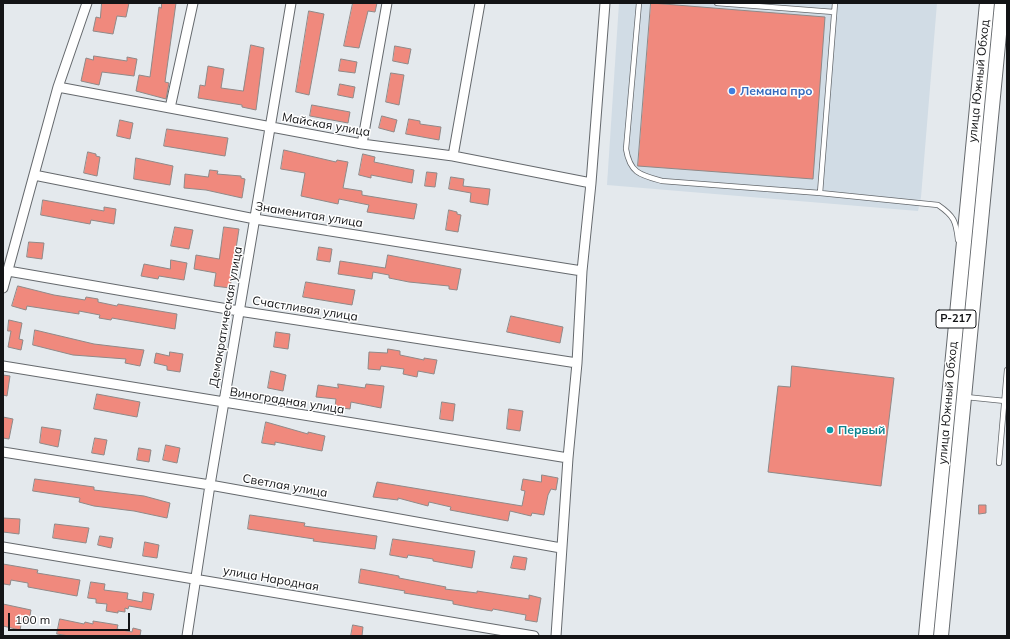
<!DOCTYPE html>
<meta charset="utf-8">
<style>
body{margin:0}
#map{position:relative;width:1010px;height:639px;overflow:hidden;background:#e4e9ed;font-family:Mulish,sans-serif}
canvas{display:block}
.frame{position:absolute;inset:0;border:4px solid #131416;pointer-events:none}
.scale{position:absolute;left:8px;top:613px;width:122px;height:18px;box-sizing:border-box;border:2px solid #131416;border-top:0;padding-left:5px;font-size:12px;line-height:14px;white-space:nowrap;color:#131416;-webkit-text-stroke:3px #fff;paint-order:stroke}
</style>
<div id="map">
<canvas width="1010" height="639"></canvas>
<div class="frame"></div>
<div class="scale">100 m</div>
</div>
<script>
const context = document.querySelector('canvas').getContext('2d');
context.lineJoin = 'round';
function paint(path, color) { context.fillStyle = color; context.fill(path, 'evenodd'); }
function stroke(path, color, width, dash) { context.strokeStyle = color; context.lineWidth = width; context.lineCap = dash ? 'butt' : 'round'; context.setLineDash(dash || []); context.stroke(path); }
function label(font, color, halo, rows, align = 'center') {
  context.font = font + ' Mulish,sans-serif'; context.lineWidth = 3; context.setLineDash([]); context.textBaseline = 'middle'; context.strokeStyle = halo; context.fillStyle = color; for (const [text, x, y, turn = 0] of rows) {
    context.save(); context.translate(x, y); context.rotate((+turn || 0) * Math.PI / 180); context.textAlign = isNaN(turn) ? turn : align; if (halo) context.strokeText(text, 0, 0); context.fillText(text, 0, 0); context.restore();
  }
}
paint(new Path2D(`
 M619,3H937L921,197L918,211L607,185Z`), '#d1dce5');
const building = new Path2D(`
 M102,3H129L126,17L117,16L113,34L93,31L96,17L100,18Z
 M162,3H176L165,82L169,83L166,99L136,91L139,75L150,77L159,7L161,8Z
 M353,3H377L375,12L368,11L359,48L344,46Z
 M651,3L825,17L813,179L638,166Z
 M309,11L324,14L309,95L296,92Z
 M251,45L264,48L256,110L242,107V105L198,98L200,85L205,86L208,66L224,69L221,88L243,91Z
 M395,46L411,49L408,64L393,61Z
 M94,56L127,61V57L137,59L134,76L102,72L99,85L81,81L86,58L93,60Z
 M341,59L357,62L355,73L339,71Z
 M391,73L404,75L399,105L386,102Z
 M340,84L355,87L353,98L338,95Z
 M312,105L350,112L348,123L310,116Z
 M382,116L397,120L394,132L379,128Z
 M409,119L420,121V124L441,127L439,140L406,134Z
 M120,120L133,123L130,139L117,136Z
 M167,129L228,138L225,156L164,146Z
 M284,150L336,162L337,160L348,162L343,188L362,191V195L417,204L414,219L367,212L369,205L339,199L338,204L301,196L305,173L281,169Z
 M88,152L96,154V156L100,157L97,176L84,173Z
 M363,154L375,157L374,162L414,170L412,183L371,175V178L359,175Z
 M136,158L173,166L170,185L134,179Z
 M210,170L218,171L217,174L241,176V178L245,179L242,198L206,190L184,188L185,174L208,177Z
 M427,172L437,173L435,187L425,186Z
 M451,177L464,179L463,186L490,189L488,205L470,202L471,193L449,189Z
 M43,200L104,211V207L116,209L114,224L91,220L90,224L41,215Z
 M449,210L457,212V214L461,215L458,232L446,230Z
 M175,227L193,230L189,249L171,246Z
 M224,227L239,229L230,288L214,286L216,273L194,269L196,255L219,259Z
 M29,242L44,243L42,259L27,257Z
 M319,247L332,249L330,262L317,260Z
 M388,255L461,269L457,290L449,289V286L409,282L389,278V275L373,272L372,279L338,274L340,261L385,268Z
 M171,260L187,263L184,280L159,276L158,279L141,276L144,264L170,269Z
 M306,282L355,290L352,305L303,297Z
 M18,286L54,295L85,300L86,297L98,299V302L117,306L118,304L177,314L175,329L112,318L111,320L99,318L100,315L79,311V314L27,306L26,310L12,306Z
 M511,316L563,327L560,343L507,332Z
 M9,320L22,323L19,339L23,340L21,350L8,347L11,331H8Z
 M35,330L94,344L144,350L140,366L125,363L126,359L73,355L33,345Z
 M276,332L290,334L288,349L274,347Z
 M388,349L400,351V355L424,360V358L437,360L434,374L418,371L417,377L403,374L404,369L381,366L380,370L368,369L369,352L387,353Z
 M170,352L183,354L180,372L167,370V366L154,363L156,353L169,356Z
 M792,366L894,378L881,486L768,472L778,386L790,387Z
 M271,371L286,375L283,391L268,388Z
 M3,375L10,376L7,396L3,395Z
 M338,384L365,388L366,384L384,386L381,408L351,402L350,409L335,407L336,399L316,397L318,385L338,388Z
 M97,394L140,402L137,417L94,409Z
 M442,402L455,404L453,421L440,419Z
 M509,409L523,411L520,431L507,429Z
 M3,417L13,419L9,439L3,438Z
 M266,422L308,434V432L325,436L322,451L275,442V445L262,443Z
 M42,427L61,430L58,447L40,443Z
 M95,438L107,440L104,455L92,453Z
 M166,445L180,448L177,463L163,460Z
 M139,448L151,450L149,462L137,460Z
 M542,475L558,478L556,490L551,489L548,495L544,515L532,513L531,516L510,511L508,521L450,510L451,507L429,502L428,506L398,498V500L373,497L377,482L522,506L525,491L521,490L523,479L541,482Z
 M35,479L94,487V490L144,496L170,503L167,518L134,511L94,506L79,502L80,498L33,491Z
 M979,505H986V513L979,514Z
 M250,515L305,523L304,526L377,536L375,549L313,541L314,539L248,529Z
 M3,518L20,519L19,534L3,532Z
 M55,524L89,528L86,543L53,538Z
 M100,536L113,538L111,548L98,545Z
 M393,539L475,551L472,568L433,561V559L408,555L407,558L390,555Z
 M145,542L159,545L157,558L143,556Z
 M514,556L527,558L525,570L511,568Z
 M3,564L38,570L37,573L80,580L77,596L28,587V583L11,580L10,585L4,584Z
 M361,569L399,576V578L446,587L445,589L477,593V591L529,599V595L541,598L537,622L525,620L526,615L493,609L492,611L474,608L453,604V601L404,593L405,591L359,583Z
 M91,582L105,584L104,590L128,593L127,599L142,602L143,592L154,594L151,610L129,606L128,609L125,608V612L118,611V613L106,611L107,604L96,603V599L88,598Z
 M3,604L31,610L29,621L22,620L20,630L3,626Z
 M60,619L84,624L85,622L93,624V621L118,625L117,629L132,632L133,628L141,630L140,636H69L57,634Z
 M353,625L363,627L362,636H351Z`);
paint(building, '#f0897d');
stroke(building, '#8f8988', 1);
const lane = new Path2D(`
 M639,3L626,149C630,173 640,175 662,181L820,193L938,205C954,216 956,221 958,240
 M717,3L834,12
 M820,193L835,3
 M966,397L1005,401
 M999,463L1007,370`);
const street = new Path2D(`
 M58,87L362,144L453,156L591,183
 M170,108L193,3
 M362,144L387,3
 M453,156L480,3
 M34,175L255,219L582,271
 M8,271L239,311L577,363
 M3,288L58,87L87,3
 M3,366L568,458
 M3,452L210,485L561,548
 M3,547L534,636
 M187,636L210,485L291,3
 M556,636L568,458L577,363L582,271L591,183L605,3`);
const primary = new Path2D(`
 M926,636L987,3
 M941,636L1002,3`);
stroke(lane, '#65696d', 6);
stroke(street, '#65696d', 11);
stroke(primary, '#65696d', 16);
stroke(lane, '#fff', 4.5);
stroke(street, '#fff', 9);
stroke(primary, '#fff', 14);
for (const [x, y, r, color] of [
 [732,91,4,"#3f7fe0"],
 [830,430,4,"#0f9aa8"]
]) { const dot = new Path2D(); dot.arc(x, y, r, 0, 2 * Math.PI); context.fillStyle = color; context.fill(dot); stroke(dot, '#fff', 1.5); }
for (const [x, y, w] of [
 [956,319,40]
]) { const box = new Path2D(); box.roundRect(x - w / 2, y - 9, w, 18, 3); context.fillStyle = '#fff'; context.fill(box); stroke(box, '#131416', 1); }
label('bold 11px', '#131416', null, [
 ["Р-217",956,319]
]);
label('12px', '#131416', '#fff', [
 ["улица Южный Обход",979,81,-84],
 ["Майская улица",326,125,10],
 ["Знаменитая улица",309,215,9],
 ["Счастливая улица",305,309,9],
 ["Демократическая улица",226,317,-80],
 ["Виноградная улица",287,401,9],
 ["улица Южный Обход",948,403,-85],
 ["Светлая улица",285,486,10],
 ["улица Народная",271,579,10]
]);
label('bold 12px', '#366cbe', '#fff', [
 ["Лемана про",740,91]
], 'left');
label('bold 12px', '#0d838f', '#fff', [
 ["Первый",838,430]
], 'left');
</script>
